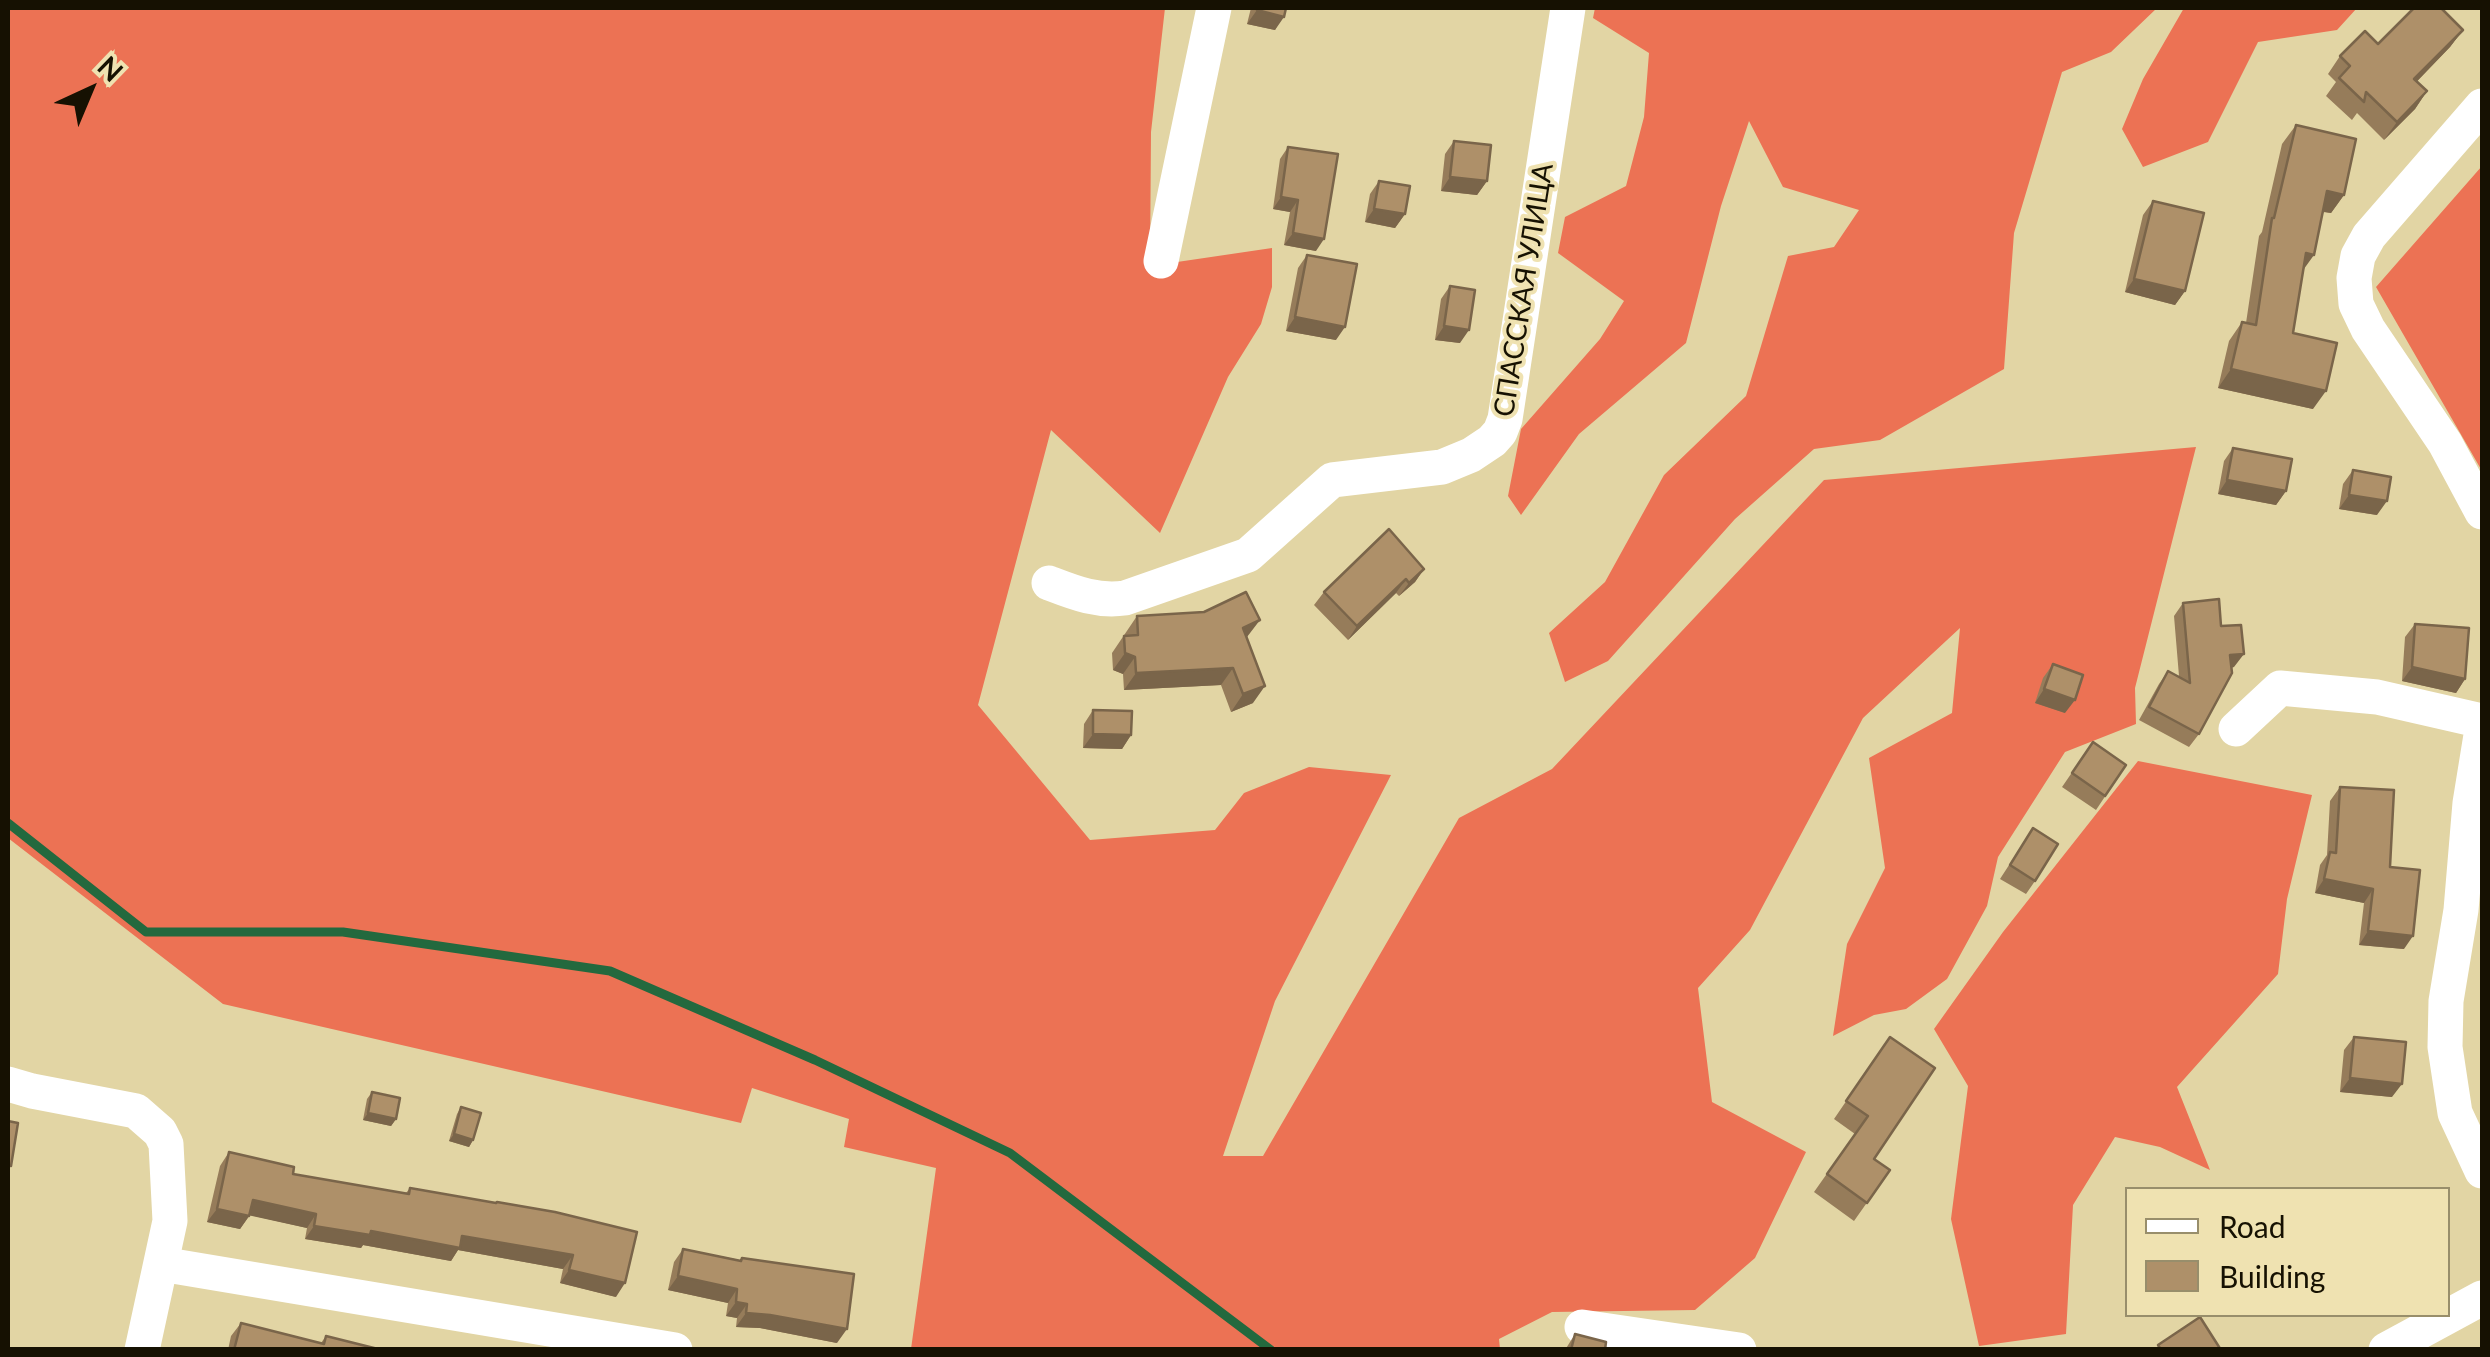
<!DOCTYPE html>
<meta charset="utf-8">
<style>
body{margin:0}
#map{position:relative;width:2490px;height:1357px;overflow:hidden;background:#e2d5a4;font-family:Lato,sans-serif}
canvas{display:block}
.frame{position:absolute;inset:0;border:10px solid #161102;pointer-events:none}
.legend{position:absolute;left:2125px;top:1187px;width:325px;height:130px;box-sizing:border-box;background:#efe2b1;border:2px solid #988e6b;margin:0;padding:12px 18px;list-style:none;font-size:30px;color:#161102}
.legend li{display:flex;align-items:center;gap:20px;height:50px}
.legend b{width:50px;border:2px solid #988e6b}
.north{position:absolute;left:40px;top:40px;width:100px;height:100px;-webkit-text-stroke:8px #efe2b1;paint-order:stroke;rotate:44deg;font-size:28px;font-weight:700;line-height:40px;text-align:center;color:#161102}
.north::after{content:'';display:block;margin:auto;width:35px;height:45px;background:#161102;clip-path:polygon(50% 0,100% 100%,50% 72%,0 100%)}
</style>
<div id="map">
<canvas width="2490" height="1357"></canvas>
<div class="frame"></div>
<ul class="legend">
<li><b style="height:12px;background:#fff"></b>Road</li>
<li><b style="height:28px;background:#ae9069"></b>Building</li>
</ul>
<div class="north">N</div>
</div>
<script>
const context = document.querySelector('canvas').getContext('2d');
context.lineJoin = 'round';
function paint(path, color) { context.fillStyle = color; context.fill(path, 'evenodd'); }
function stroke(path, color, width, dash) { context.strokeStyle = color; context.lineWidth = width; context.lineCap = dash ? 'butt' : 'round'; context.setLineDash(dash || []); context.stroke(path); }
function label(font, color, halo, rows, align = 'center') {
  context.font = font + ' Lato,sans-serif'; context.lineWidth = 8; context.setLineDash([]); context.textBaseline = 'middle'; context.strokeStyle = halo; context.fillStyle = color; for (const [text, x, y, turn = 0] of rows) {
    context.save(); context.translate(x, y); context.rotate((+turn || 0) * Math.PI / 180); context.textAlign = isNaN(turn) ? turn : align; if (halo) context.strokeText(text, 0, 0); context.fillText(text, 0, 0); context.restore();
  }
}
paint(new Path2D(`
 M8,8H1165L1151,132L1150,266L1272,248V287L1261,324L1228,377L1160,533L1051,430L978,705L1090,840L1215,830L1244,793L1309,767L1391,775L1275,1001L1223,1156H1263L1459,818L1552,769L1824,480L2196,447L2135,688L2136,724L2065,752L1998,857L1987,906L1947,979L1906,1009L1874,1015L1833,1036L1847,944L1885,868L1869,758L1952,713L1960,628L1863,718L1750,930L1698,988L1712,1102L1806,1152L1755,1258L1695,1310L1552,1312L1499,1339L1500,1349H911L936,1168L844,1147L849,1119L752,1088L741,1123L223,1004L8,838Z
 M1595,8H2157L2111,52L2062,72L2014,233L2004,369L1880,440L1814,449L1735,519L1608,661L1565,682L1549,633L1605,582L1664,475L1746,396L1788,256L1834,247L1859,210L1783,187L1749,121L1721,206L1686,343L1579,434L1521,515L1508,496L1521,429L1600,339L1624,301L1558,253L1565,217L1626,186L1644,117L1649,53L1593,18Z
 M2184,8H2357L2337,30L2258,42L2208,142L2143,167L2122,129L2143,79Z
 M2482,166V471L2376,287Z
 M2138,761L2312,795L2287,899L2278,974L2177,1087L2210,1170L2160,1147L2115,1137L2073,1205L2066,1334L1979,1346L1951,1219L1968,1086L1934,1029L2003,932Z`), '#ec7254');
stroke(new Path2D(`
 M8,823L146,932H343L610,971L815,1060L1010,1153L1271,1350`), '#23693e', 9);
stroke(new Path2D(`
 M2482,106L2369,236L2358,256L2354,278L2356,304L2368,329L2445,443L2482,512
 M1161,261L1214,8
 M1049,583C1075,593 1097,602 1125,598L1248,555L1332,480L1442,467L1471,455L1492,441L1500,432L1505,419L1568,8
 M2236,729L2280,688L2377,697L2482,721
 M2482,729L2470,803L2461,910L2446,1001L2445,1047L2455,1113L2482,1171
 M8,1084L32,1091L136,1111L160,1132L166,1144L170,1221L142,1350
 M161,1264L675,1350
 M1582,1327L1739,1350
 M2386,1350L2482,1298`), '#fff', 35);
paint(new Path2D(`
 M1251,8H1286L1275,30L1247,24Z
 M2463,30L2450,47L2417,81L2427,91L2415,109L2384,140L2357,113L2352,120L2326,96L2336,82L2328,74L2340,56L2378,44Z
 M2296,125L2344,195L2331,213L2323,212L2303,270L2293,333L2313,409L2218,388L2229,341L2242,322L2246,323L2259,236L2262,232L2282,144Z
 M1454,141L1487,181L1477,195L1441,191L1445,154Z
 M1288,147L1316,251L1284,245L1290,212L1273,209L1280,159Z
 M1379,181L1405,214L1395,228L1365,222L1370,194Z
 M2153,201L2185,291L2175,305L2125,292L2143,215Z
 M1307,255L1336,340L1286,331L1298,268Z
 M1450,286L1460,343L1435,340L1441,299Z
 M2233,448L2286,491L2276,505L2218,494L2224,461Z
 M2353,470L2377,515L2339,509L2343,484Z
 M1424,569L1415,582L1399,596L1396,593L1348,640L1314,605L1324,592Z
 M2183,603L2221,626L2234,667L2231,668L2199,734L2189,747L2139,720L2159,684L2168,671L2179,676L2174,616Z
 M1137,616L1246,638L1253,703L1231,712L1221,685L1124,690L1123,674L1113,670L1112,653Z
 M2415,624L2465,679L2456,693L2402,681L2405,637Z
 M2053,664L2065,713L2035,703L2043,678Z
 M1093,710L1131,735L1122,749L1083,748L1084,724Z
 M2093,742L2126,765L2096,810L2062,787Z
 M2340,787L2390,867L2404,949L2359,945L2364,903L2315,893L2320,865L2327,855L2330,801Z
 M2033,828L2035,881L2026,894L2000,879Z
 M1890,1037L1874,1159L1890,1170L1854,1221L1814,1192L1855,1134L1834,1119Z
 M2354,1037L2392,1097L2340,1092L2344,1050Z
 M372,1092L396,1119L391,1126L363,1120L367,1099Z
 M461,1107L473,1140L469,1147L449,1141L457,1114Z
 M229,1152L293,1174L406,1193L410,1188L495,1203L555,1212L616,1297L560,1283L563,1269L458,1250L451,1261L363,1245L361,1248L305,1239L307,1228L250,1215L240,1229L207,1222L220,1166Z
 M683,1249L740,1260L742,1258L837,1343L760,1328L736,1327L737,1318L726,1316L728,1303L668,1290L674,1262Z
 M241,1323L321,1343L326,1336L382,1350H228L231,1336Z
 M1575,1334L1605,1350H1565Z`), '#967c5a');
paint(new Path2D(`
 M1257,10L1284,17L1275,30L1247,24Z
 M2463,30L2450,47L2402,97L2414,79Z
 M2427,91L2415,109L2384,140L2397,122Z
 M1450,177L1487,181L1477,195L1441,191Z
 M2327,191L2344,195L2331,213L2314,210Z
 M1281,197L1298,200L1290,212L1273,209Z
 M1374,209L1405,214L1395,228L1365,222Z
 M1293,233L1324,239L1316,251L1284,245Z
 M2306,253L2314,255L2301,273Z
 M2134,279L2185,291L2175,305L2125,292Z
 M1295,317L1345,327L1336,340L1286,331Z
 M1444,326L1469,330L1460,343L1435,340Z
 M2231,369L2326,391L2313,409L2218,388Z
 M2227,480L2286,491L2276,505L2218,494Z
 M2349,495L2387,501L2377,515L2339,509Z
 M1424,569L1415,582L1399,596L1409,583Z
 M1406,579L1396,593L1348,640L1357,626Z
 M1260,620L1247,637L1231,645L1243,628Z
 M1125,653L1135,657L1123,674L1113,670Z
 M2244,654L2234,667L2221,669L2230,655Z
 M2412,667L2465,679L2456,693L2402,681Z
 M1233,668L1221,685L1124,690L1136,673Z
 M1265,686L1253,703L1231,712L1243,694Z
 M2044,689L2075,700L2065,713L2035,703Z
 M1093,734L1131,735L1122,749L1083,748Z
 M2324,879L2373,889L2364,903L2315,893Z
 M2368,931L2413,936L2404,949L2359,945Z
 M2350,1078L2402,1084L2392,1097L2340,1092Z
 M368,1113L396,1119L391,1126L363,1120Z
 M454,1134L473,1140L469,1147L449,1141Z
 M253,1200L316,1214L307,1228L243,1214Z
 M217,1209L249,1216L240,1229L207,1222Z
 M314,1226L371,1231L462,1236L573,1255L563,1269L458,1250L451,1261L363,1245L361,1248L305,1239Z
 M569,1270L625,1283L616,1297L560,1283Z
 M678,1276L737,1289L728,1303L668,1290Z
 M736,1302L747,1304L737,1318L726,1316Z
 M746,1313L770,1315L847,1329L837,1343L760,1328L736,1327Z`), '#7a654a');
const building = new Path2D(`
 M1257,8H1286L1284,17L1257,10Z
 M2414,8H2441L2463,30L2414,79L2427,91L2397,122L2366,92L2364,102L2339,78L2350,66L2340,56L2365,31L2378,44Z
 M2296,125L2356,139L2344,195L2327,191L2314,255L2306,253L2293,333L2337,343L2326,391L2231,369L2242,322L2256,325L2272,218H2274Z
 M1454,141L1491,145L1487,181L1450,177Z
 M1288,147L1338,154L1324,239L1293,233L1298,200L1281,197Z
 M1379,181L1410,186L1405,214L1374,209Z
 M2153,201L2204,213L2185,291L2134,279Z
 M1307,255L1357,264L1345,327L1295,317Z
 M1450,286L1475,290L1469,330L1444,326Z
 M2233,448L2292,459L2286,491L2227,480Z
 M2353,470L2391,477L2387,501L2349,495Z
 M1389,529L1424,569L1409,583L1406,579L1357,626L1324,592Z
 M1246,592L1260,620L1243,628L1265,686L1243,694L1233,668L1136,673L1135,657L1125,653L1124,636L1138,635L1137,616L1204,612Z
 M2219,599L2221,626L2241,625L2244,654L2230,655L2232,673L2199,734L2149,707L2168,671L2190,683L2183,603Z
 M2415,624L2469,628L2465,679L2412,667Z
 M2053,664L2083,675L2075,700L2044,689Z
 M1093,710L1132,711L1131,735L1093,734Z
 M2093,742L2126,765L2105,796L2072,773Z
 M2340,787L2394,790L2390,867L2420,870L2413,936L2368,931L2373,889L2324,879L2330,852L2336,853Z
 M2033,828L2058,844L2035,881L2010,865Z
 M1890,1037L1935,1068L1874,1159L1890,1170L1867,1203L1827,1174L1868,1116L1846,1101Z
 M2354,1037L2406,1042L2402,1084L2350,1078Z
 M372,1092L400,1098L396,1119L368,1113Z
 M461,1107L481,1113L473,1140L454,1134Z
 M8,1121L18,1123L11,1166L8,1165Z
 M229,1152L294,1167L293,1174L409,1194L410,1188L496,1203L497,1202L555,1212L637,1232L625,1283L569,1270L573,1255L462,1236L460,1248L371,1231L370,1235L314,1226L316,1214L253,1200L249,1216L217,1209Z
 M683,1249L741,1261L742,1258L854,1274L847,1329L770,1315L746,1313L747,1304L736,1302L737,1289L678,1276Z
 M2200,1317L2221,1350H2161L2158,1345Z
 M241,1323L324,1344L326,1336L382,1350H234Z
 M1575,1334L1606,1342L1605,1350H1571Z`);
paint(building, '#ae9069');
stroke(building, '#7a654a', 2.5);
label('28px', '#161102', '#efe2b1', [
 ["СПАССКАЯ УЛИЦА",1524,290,-81]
]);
</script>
